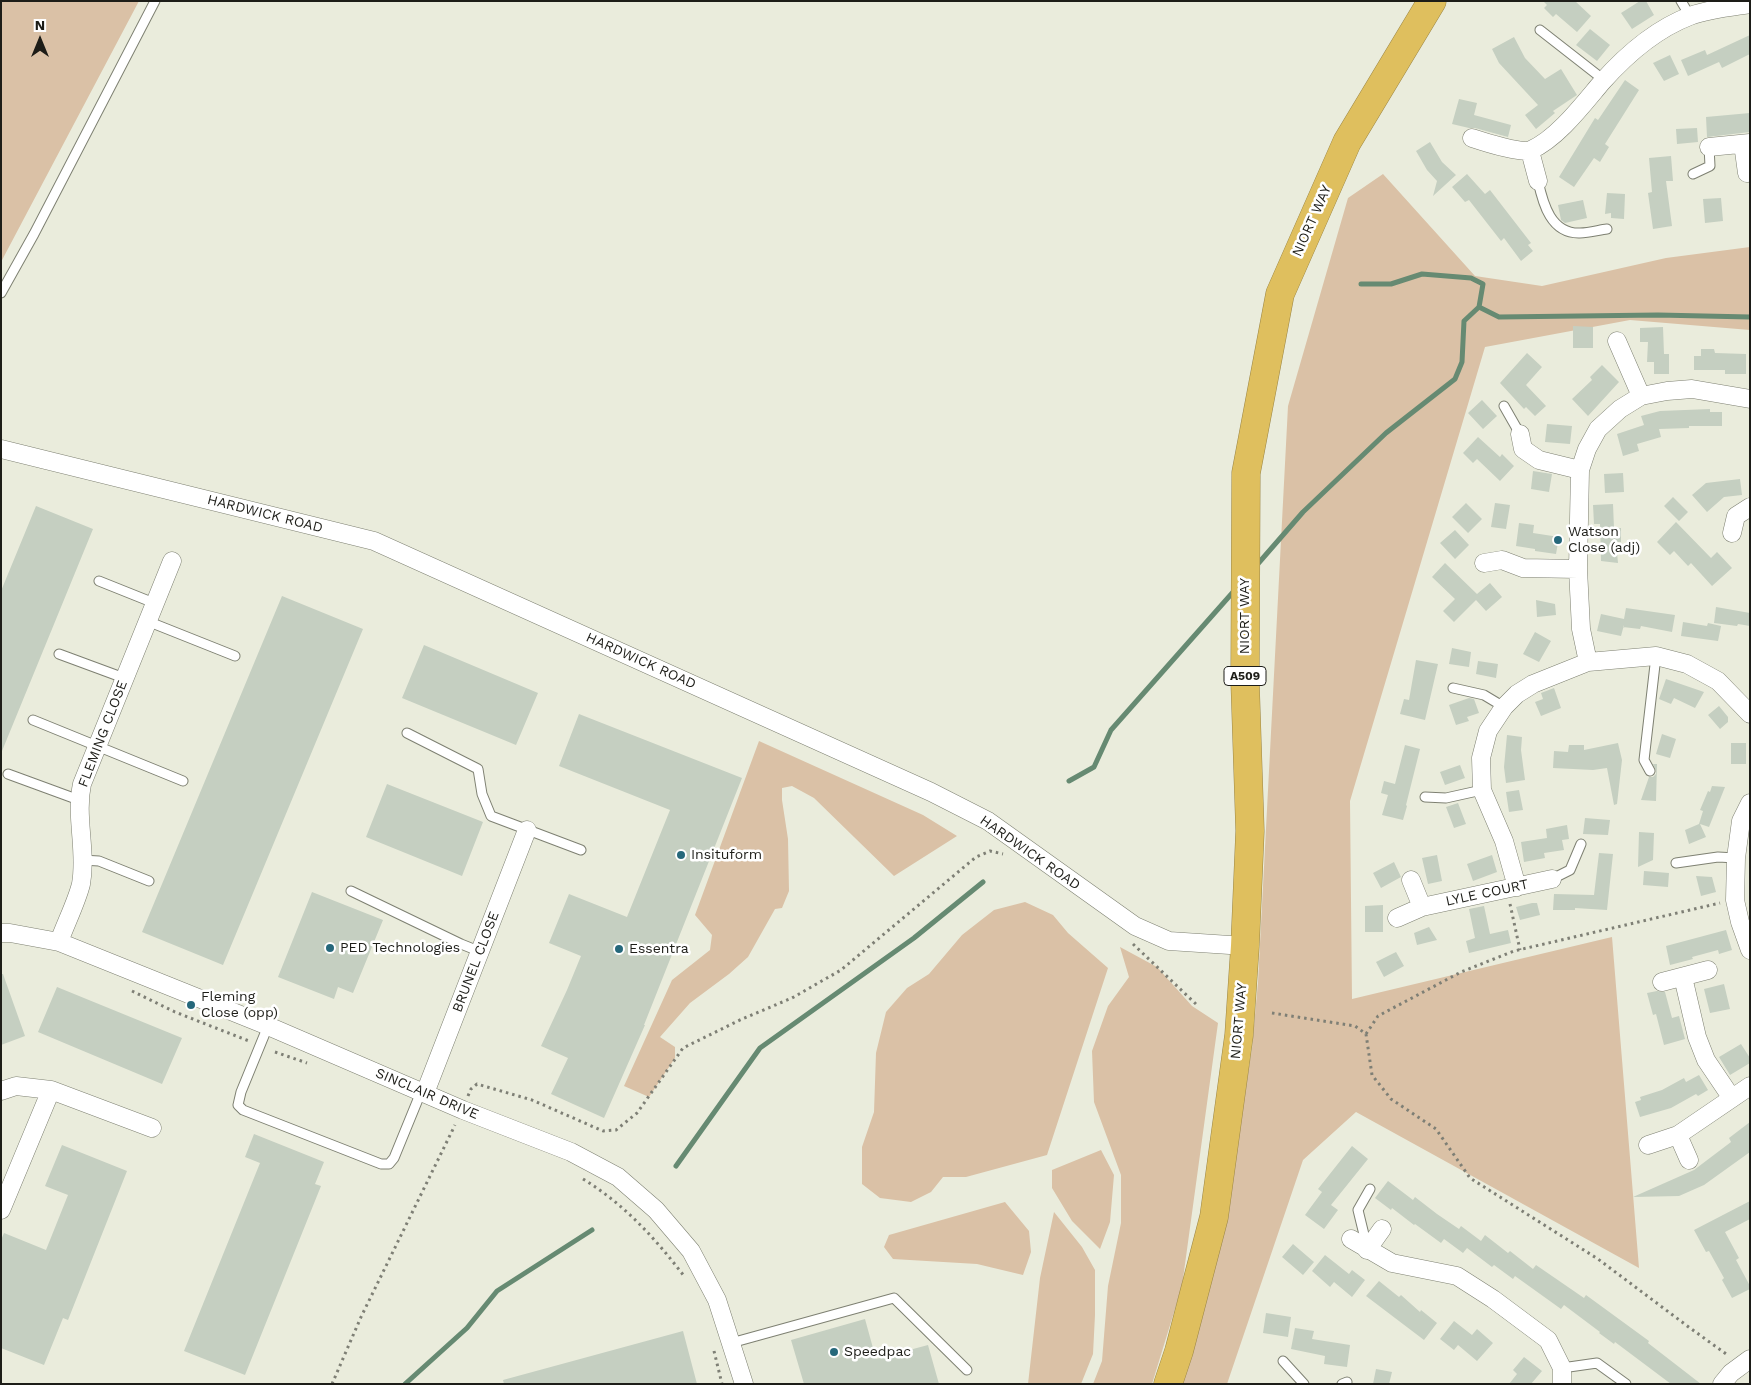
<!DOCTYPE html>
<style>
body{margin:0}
#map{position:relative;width:1751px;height:1385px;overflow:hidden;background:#eaecdc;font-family:"Work Sans",sans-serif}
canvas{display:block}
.frame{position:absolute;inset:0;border:2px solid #1d1d18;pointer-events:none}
.north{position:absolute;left:15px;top:15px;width:50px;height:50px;-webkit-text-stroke:4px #fff;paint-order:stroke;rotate:0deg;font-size:14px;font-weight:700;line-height:20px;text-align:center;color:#1d1d18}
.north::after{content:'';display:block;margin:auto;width:18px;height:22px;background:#1d1d18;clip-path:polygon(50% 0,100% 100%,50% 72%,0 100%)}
</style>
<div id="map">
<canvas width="1751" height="1385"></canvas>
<div class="frame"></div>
<div class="north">N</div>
</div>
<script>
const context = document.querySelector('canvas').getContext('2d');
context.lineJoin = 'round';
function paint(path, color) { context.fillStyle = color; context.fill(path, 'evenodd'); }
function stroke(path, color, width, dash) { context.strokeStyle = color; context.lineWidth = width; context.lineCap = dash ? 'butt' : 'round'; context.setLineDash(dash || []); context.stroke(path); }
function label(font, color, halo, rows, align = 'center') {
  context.font = font + ' "Work Sans",sans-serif'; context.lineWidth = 5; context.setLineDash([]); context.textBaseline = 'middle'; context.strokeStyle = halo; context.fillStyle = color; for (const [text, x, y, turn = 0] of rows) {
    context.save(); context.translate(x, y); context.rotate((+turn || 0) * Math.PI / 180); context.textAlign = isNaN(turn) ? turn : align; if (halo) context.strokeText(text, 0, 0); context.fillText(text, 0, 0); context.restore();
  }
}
paint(new Path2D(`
 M1,1H139L1,262Z
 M1383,174L1475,276L1542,286L1666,258L1750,247V330L1630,320L1485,347L1350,801L1352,999L1612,937L1639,1268L1356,1112L1303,1160L1227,1384H1180L1220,1244L1252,1048L1258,982L1288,406L1348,198Z
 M759,741L923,815L957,836L894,876L814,798L792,786L782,788V800L788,839L789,891L782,908L775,909L748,957L729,974L690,1003L660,1037L675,1047V1058L649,1097L624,1086L672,980L710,950L712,935L695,915Z
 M1025,902L1053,915L1068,933L1108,968L1047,1155L966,1177H943L931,1192L911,1202L880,1198L862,1184V1147L874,1112L876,1053L886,1012L907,988L929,974L962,935L994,910Z
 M1120,947L1157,967L1192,1006L1218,1023L1182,1286L1152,1384H1093L1102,1361L1108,1286L1121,1223V1175L1094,1102L1092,1051L1108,1006L1129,977Z
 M1101,1150L1114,1175L1110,1222L1100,1249L1072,1221L1052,1188V1170Z
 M1005,1202L1029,1231L1031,1252L1023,1275L977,1264L893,1259L884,1247L889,1235Z
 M1054,1212L1082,1247L1095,1270V1315L1093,1354L1081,1384H1028L1040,1278Z`), '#dac1a6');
stroke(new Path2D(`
 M1361,284H1391L1422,274L1471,278L1483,284L1479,307
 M1256,566L1303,512L1386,433L1455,379L1462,362L1464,321L1479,307L1499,317L1658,315L1750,317
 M1069,781L1094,767L1111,730L1234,591
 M676,1166L760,1048L914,938L983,882
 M405,1384L467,1328L497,1291L592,1230`), '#668a72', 5);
paint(new Path2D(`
 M1543,1H1575L1591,16L1577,32L1556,14L1553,17L1544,8L1547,5Z
 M1640,1H1646L1654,15L1632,29L1621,13Z
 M1590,29L1610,45L1597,61L1576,45Z
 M1750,35V54L1722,68L1719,62L1688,76L1681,60L1705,50L1707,55Z
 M1514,37L1525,58L1545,79L1561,69L1577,95L1553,111L1555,113L1536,129L1525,115L1538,105L1499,63L1492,49Z
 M1670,55L1679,74L1664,81L1653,63Z
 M1625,80L1639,90L1605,144L1609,147L1600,162L1594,158L1574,187L1559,177L1595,118L1598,120Z
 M1459,99L1477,103L1474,115L1511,125L1508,137L1475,128H1469L1452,124Z
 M1750,113V132L1707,137L1706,117Z
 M1697,128L1698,142L1677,144L1676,129Z
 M1430,142L1442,162L1456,175L1433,196L1437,181L1427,170L1416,151Z
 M1671,156L1673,181H1666L1672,226L1653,229L1648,193L1652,192L1649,158Z
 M1467,174L1485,194L1490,190L1531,243L1528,245L1533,251L1521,261L1504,238L1501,241L1469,200L1465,202L1452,187Z
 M1607,193L1625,194L1624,219L1611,218V213L1605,214Z
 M1721,198L1723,221L1705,223L1703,199Z
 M1583,200L1587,218L1565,223L1561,220L1558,205Z
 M1573,326L1593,327V348H1573Z
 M1663,327L1664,354H1669V374H1654V362H1647L1648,342H1640V328Z
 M1701,349H1714L1715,353L1746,354V374H1725V370H1694V356H1701Z
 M1527,353L1542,367L1526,385L1546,406L1535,416L1526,407L1524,409L1500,383Z
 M1602,365L1619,382L1588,416L1572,399L1592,380L1590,377Z
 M1482,400L1497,416L1483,429L1468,413Z
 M1710,409V412H1722V426H1689V428L1659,429L1661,437L1637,444L1639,451L1623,456L1617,434L1644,425L1641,416L1660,411Z
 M1547,424L1572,426L1570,444L1545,442Z
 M1478,437L1500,457L1502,454L1514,466L1500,481L1477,459L1473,463L1463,453Z
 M1533,471L1552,474L1549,492L1531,489Z
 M1623,473L1624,492L1605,493L1604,474Z
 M1740,479L1742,495L1724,497L1707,512L1692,495L1706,483Z
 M1673,497L1688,512L1679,521L1664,506Z
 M1466,503L1482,519L1468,533L1452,517Z
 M1495,503L1510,505L1506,529L1491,527Z
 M1613,504L1614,528H1621V542H1616L1618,563L1601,561L1600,524H1594L1593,505Z
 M36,506L93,529L2,751L1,591Z
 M1676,522L1711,558L1717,552L1732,568L1712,586L1691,563L1688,566L1674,551L1670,555L1657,542Z
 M1519,523L1534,525L1533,533L1559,537L1556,554L1535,551V549L1516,546Z
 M1455,530L1469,545L1455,559L1440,543Z
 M1445,563L1477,594L1490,583L1502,597L1486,611L1476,600L1454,622L1443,611L1455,599L1432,577Z
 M282,596L363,629L223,965L142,932Z
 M1536,600L1555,604L1556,615L1537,617Z
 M1716,607L1750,613V626L1738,624L1737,626L1714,623Z
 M1626,608L1675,615L1672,632L1641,626L1640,629L1623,627L1624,625L1621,636L1597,631L1601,614L1624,619Z
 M1683,622L1707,626L1708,623L1721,626L1718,641L1681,636Z
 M1535,632L1551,641L1539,662L1523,654Z
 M424,645L538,693L516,745L402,698Z
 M1452,648L1471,652L1469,667L1449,664Z
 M1416,660L1438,664L1425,720L1400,714L1404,699L1409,700Z
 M1478,661L1498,664L1496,678L1476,674Z
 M1666,679L1704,692L1695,708L1674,698L1671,704L1659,699Z
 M1554,688L1561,708L1541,716L1535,702L1543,699L1541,693Z
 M1469,698L1474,699L1479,713L1467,717L1469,721L1456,725L1449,705Z
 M1719,706L1728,717V722L1720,729L1708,715Z
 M579,714L742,778L644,1025H645L604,1118L551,1094L568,1058L541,1046L567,990L581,956L549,943L569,894L627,917L670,810L559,766Z
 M1662,734L1676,739L1670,758L1656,754Z
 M1507,735L1522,737L1521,750L1525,780L1506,783L1504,767Z
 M1618,743L1622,760L1617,804L1614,805L1607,768L1593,770L1553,768L1554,751L1568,752L1569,745H1584V750Z
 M1731,743H1746V764H1731Z
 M1405,745L1420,749L1406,805L1407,806L1403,820L1382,815L1388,795L1381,793L1384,781L1395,784Z
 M1653,764H1657L1656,801L1641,800L1649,777H1653L1656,774V771Z
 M1460,765L1465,778L1445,785L1440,772Z
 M387,784L483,822L462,876L366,837Z
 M1712,786L1725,787L1709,827L1700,824L1706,837L1689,844L1685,830L1699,824L1703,811L1700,810L1708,791L1710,792Z
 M1519,790L1523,810L1509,812L1506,792Z
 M1458,803L1466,824L1454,828L1446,807Z
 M1585,818L1610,820L1608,835L1583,834Z
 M1567,825L1569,839L1562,840L1564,850L1544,853L1545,858L1524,862L1521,842L1547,838L1546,829Z
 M1639,832L1654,833L1653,860L1638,867Z
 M1599,853L1613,854L1607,910L1575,908V910H1553L1554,894L1594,895Z
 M1437,855L1442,881L1428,884L1422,858Z
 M1492,855L1497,872L1473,881L1467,864Z
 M1394,862L1401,877L1381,888L1373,873Z
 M1644,871L1669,873L1668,887L1643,885Z
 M1696,876L1712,877L1716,892L1701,896Z
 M312,892L383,920L353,993L338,987L334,999L278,977Z
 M1532,903H1537L1540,915L1520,920L1516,907Z
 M1383,905V932H1365V906Z
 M1484,906L1490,934L1508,930L1511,943L1469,953L1466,941L1475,938L1469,909Z
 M1429,927L1437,940L1417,945L1414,933Z
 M1726,930L1732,950L1719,954L1718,950L1692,957L1693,959L1670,965L1666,946Z
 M1396,952L1404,966L1384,977L1376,962Z
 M1,974H3L25,1036L1,1045Z
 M1724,984L1730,1009L1710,1013L1704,989Z
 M57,987L182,1038L162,1084L38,1032Z
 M1657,991L1665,992L1672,1018L1679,1016L1685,1039L1664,1045L1656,1014L1653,1015L1647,993Z
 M1741,1044L1750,1058V1063L1730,1075L1719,1057Z
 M1699,1075L1708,1090L1698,1096L1696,1094L1671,1108L1640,1117L1635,1102L1641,1100L1640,1097L1662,1090L1684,1078L1686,1082Z
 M1750,1122V1152L1704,1185L1679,1196L1633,1197L1694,1170L1731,1142L1729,1138Z
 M254,1134L324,1162L315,1184L321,1186L245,1375L184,1351L260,1163L245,1157Z
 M62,1145L127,1171L68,1320L63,1318L44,1365L1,1348V1240L4,1233L46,1250L68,1195L45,1186Z
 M1352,1146L1368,1159L1331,1205L1338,1210L1324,1229L1305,1215L1322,1192L1318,1189Z
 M1388,1181L1413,1200L1415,1197L1437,1214L1459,1229L1461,1226L1481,1241L1485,1235L1508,1253L1510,1251L1533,1269L1536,1265L1584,1298L1586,1295L1649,1341L1648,1343L1701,1384H1671L1615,1342L1614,1344L1599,1333L1600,1332L1564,1305L1561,1309L1515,1276L1513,1279L1494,1265L1492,1267L1467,1248L1463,1253L1444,1239L1441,1243L1415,1224L1414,1225L1392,1208L1391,1210L1375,1198Z
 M1750,1201V1219L1725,1232L1739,1258L1736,1260L1750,1286V1289L1732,1298L1722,1280L1724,1278L1709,1251L1706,1252L1694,1230Z
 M1293,1244L1314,1262L1303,1275L1282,1257Z
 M1325,1255L1349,1274L1352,1270L1365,1280L1352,1297L1334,1282L1330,1287L1312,1271Z
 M1379,1281L1399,1297L1401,1295L1420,1312L1421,1310L1437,1323L1424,1340L1366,1296Z
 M1266,1313L1291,1317L1288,1337L1263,1333Z
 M865,1319L876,1359L928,1345L939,1384H804L791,1340Z
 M1454,1321L1472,1335L1477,1329L1493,1343L1477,1361L1458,1345L1454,1350L1440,1339Z
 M1295,1328L1314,1331L1312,1339L1350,1345L1347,1367L1324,1364L1325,1356L1291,1349Z
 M683,1331L697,1384H504L503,1380Z
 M1524,1357L1542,1371L1531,1384H1509L1517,1374L1513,1370Z
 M1376,1369L1392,1372L1389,1384H1373Z`), '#c5cfc1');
const lane = new Path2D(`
 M1681,1L1690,16
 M1540,30L1604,80
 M1693,174L1710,166L1709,147
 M1538,181C1543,204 1551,234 1580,233C1589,233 1599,230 1607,229
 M1,293L34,234L155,1
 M1504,406L1520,434
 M99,581L154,603
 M147,621L235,656
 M59,654L124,678
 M1453,688L1484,695L1504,707
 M33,720L183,781
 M407,733L478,769L482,794L491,816L581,850
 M1650,771L1644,760L1656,656
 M8,774L79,800
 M1425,797L1446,798L1482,790
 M82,860L99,861L149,881
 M1676,863L1718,857L1736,858
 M1552,879L1570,870L1581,844
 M351,891L461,944L481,952
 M268,1026L241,1092L238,1105L243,1110L381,1164H389L394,1158L421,1092
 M1367,1247L1358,1210L1370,1189
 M731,1343L894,1298L967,1370
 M1283,1361L1304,1384
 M1562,1368L1597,1363L1626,1384
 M1342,1384L1347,1382`);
const street = new Path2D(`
 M1472,138C1484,142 1522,154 1531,150C1558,138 1584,103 1602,82C1626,55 1656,29 1690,16C1709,9 1730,7 1750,4
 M1743,144L1747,173
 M1709,147L1750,143
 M1530,151L1538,181
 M1617,341L1641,396
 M1520,434L1523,449L1539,460L1580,470
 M1,449L374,541L931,792L988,821L1135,926L1169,941L1245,946
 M1732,533L1736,516L1750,507
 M1484,563L1502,560L1523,568L1578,569
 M1588,662L1581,629L1578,569L1580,470L1587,449L1598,429L1620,409L1641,396L1667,391L1692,389L1750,399
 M1750,803L1741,821L1736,858L1735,900L1740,922L1750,950
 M1411,880L1422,907
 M1517,887L1504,841L1482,790L1481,758L1488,731L1504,707L1517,694L1533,684L1588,662L1656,656L1687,664L1718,681L1750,714
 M1397,918L1422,907L1552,879
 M1,933H10L59,942L268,1026L463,1110L571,1152L618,1177L656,1210L691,1251L717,1300L744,1384
 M59,942C65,925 77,901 81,884C87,851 75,817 82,784L172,561
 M1683,977L1697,1037L1706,1060L1731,1097
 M1662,982L1708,970
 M1,1091L16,1086L51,1090L152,1128
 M425,1093L527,830
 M1678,1135L1689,1160
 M1648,1145L1678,1135L1750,1086
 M1,1210L51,1090
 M1351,1239L1392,1263L1457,1276L1493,1299L1548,1340L1562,1368V1384
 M1367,1250L1382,1229
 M1722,1384L1731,1373L1750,1359`);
const highway = new Path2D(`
 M1168,1384L1179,1351L1214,1217L1239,1035L1245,946L1250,831L1245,681L1246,473L1280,294L1347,142L1432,1`);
stroke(lane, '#7e8072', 11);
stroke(street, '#7e8072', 19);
stroke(highway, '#9b8646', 29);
stroke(new Path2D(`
 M1510,904L1520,950
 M1133,944L1197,1005
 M132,991L175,1012L249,1041
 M1272,1013L1355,1026L1366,1034L1372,1075L1391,1099L1436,1129L1470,1178L1598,1259L1690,1328L1729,1356
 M1366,1034L1378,1016L1461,972L1514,951L1720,903
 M275,1052L307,1063
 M468,1096L471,1089L477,1084L532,1100L603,1131L616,1130L637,1113L683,1048L742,1019L792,998L841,970L976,857L990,851L1003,854
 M583,1179C624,1204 655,1238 684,1276
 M714,1351L722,1384
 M332,1384L361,1317L455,1125`), '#7e7f75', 3, [2.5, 4]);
stroke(lane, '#fff', 9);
stroke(street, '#fff', 18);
stroke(highway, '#dfbf5e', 28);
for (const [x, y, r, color] of [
 [1558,540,5,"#26687b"],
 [681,855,5,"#26687b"],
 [330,948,5,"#26687b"],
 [619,949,5,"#26687b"],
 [191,1005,5,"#26687b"],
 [834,1352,5,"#26687b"]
]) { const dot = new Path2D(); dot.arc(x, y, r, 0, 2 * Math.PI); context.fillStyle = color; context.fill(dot); stroke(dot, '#fff', 2); }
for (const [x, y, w] of [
 [1245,676,42]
]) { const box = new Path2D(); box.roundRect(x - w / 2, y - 9.5, w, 19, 4); context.fillStyle = '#fff'; context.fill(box); stroke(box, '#1d1d18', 1); }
label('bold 12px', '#1d1d18', null, [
 ["A509",1245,676]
]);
label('14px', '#1d1d18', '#fff', [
 ["NIORT WAY",1312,221,-66],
 ["HARDWICK ROAD",265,514,14],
 ["NIORT WAY",1245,616,-90],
 ["HARDWICK ROAD",641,661,24],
 ["FLEMING CLOSE",103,734,-69],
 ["HARDWICK ROAD",1030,853,35],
 ["LYLE COURT",1487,893,-12],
 ["BRUNEL CLOSE",476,962,-69],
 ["NIORT WAY",1239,1021,-85],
 ["SINCLAIR DRIVE",427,1094,23]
]);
label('14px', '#1d1d18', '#fff', [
 ["Watson",1568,532],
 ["Close (adj)",1568,548],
 ["Insituform",691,855],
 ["PED Technologies",340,948],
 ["Essentra",629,949],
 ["Fleming",201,997],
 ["Close (opp)",201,1013],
 ["Speedpac",844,1352]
], 'left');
</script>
